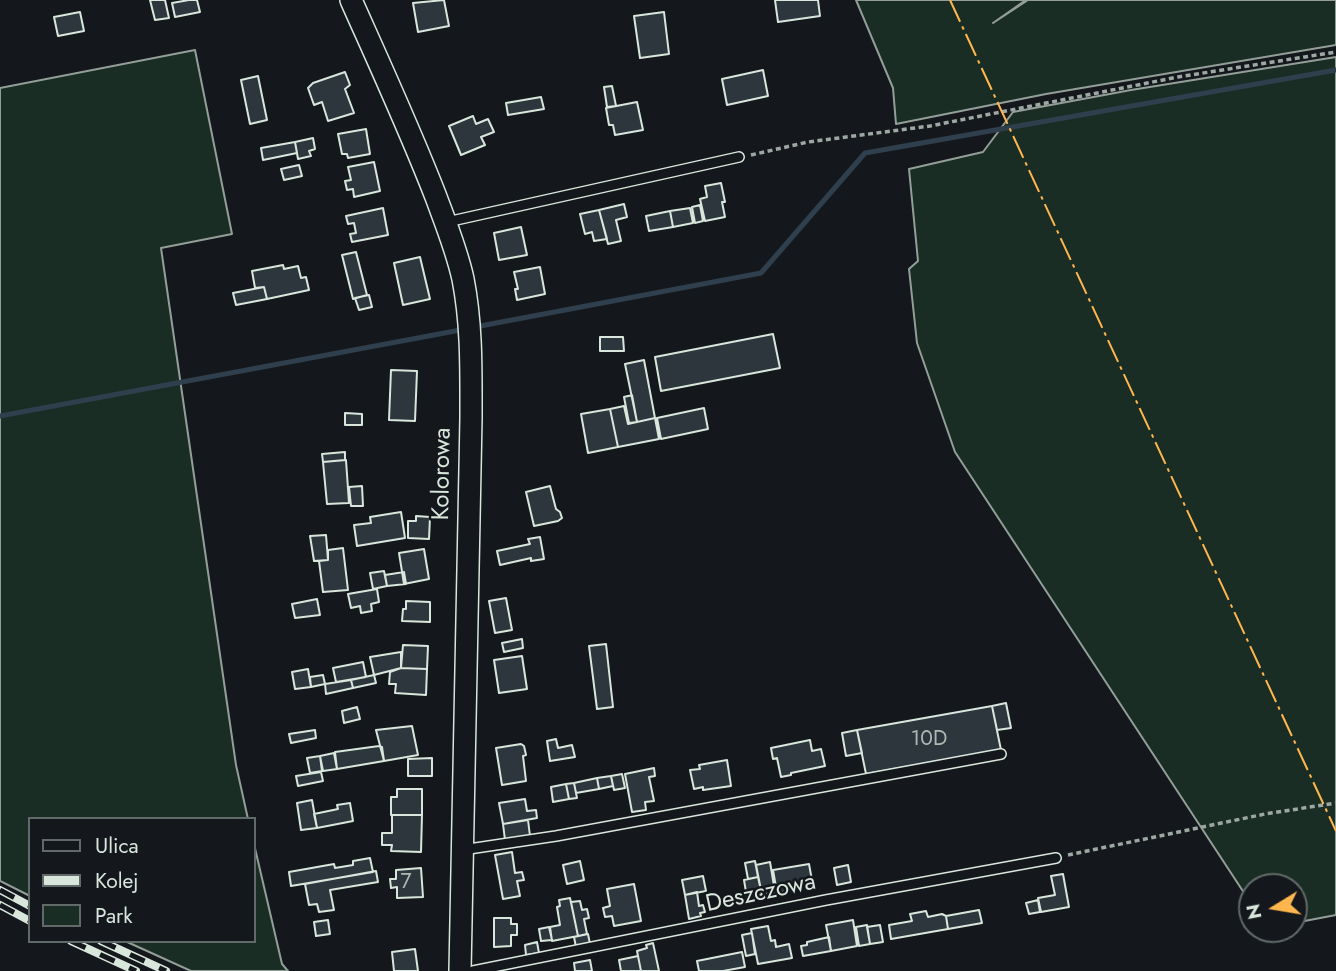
<!DOCTYPE html>
<style>
body{margin:0}
#map{position:relative;width:1336px;height:971px;overflow:hidden;background:#14181c;font-family:Jost,sans-serif}
canvas{display:block}
.legend{position:absolute;left:28px;top:817px;width:228px;height:126px;box-sizing:border-box;background:#14181c;border:2px solid #626a69;margin:0;padding:9px 12px;list-style:none;font-size:21px;color:#d8e6dc}
.legend li{display:flex;align-items:center;gap:14px;height:35px}
.legend b{width:35px;border:2px solid #626a69}
.north{position:absolute;left:1238px;top:873px;width:70px;height:70px;box-sizing:border-box;background:#14181c;border:2px solid #626a69;border-radius:50%;rotate:259deg;font-size:19px;font-weight:700;line-height:28px;text-align:center;color:#d8e6dc}
.north::after{content:'';display:block;margin:auto;width:24px;height:32px;background:#ffb74d;clip-path:polygon(50% 0,100% 100%,50% 72%,0 100%)}
</style>
<div id="map">
<canvas width="1336" height="971"></canvas>
<ul class="legend">
<li><b style="height:9px;background:#14181c"></b>Ulica</li>
<li><b style="height:9px;background:#d8e6dc"></b>Kolej</li>
<li><b style="height:19px;background:#1a2d24"></b>Park</li>
</ul>
<div class="north">N</div>
</div>
<script>
const context = document.querySelector('canvas').getContext('2d');
context.lineJoin = 'round';
function paint(path, color) { context.fillStyle = color; context.fill(path, 'evenodd'); }
function stroke(path, color, width, dash) { context.strokeStyle = color; context.lineWidth = width; context.lineCap = dash ? 'butt' : 'round'; context.setLineDash(dash || []); context.stroke(path); }
function label(font, color, halo, rows, align = 'center') {
  context.font = font + ' Jost,sans-serif'; context.lineWidth = 5; context.setLineDash([]); context.textBaseline = 'middle'; context.strokeStyle = halo; context.fillStyle = color; for (const [text, x, y, turn = 0] of rows) {
    context.save(); context.translate(x, y); context.rotate((+turn || 0) * Math.PI / 180); context.textAlign = isNaN(turn) ? turn : align; if (halo) context.strokeText(text, 0, 0); context.fillText(text, 0, 0); context.restore();
  }
}
const green = new Path2D(`
 M856,0H1026L993,23L1028,0H1336V45L1046,94L896,124L893,88Z
 M195,50L232,234L161,248L236,765L248,819H30V896L0,881V88Z
 M1336,57V915L1294,923V887H1252V905L955,452L917,343L909,269L918,261L909,169L983,152L1013,112L1131,90Z
 M254,844L282,964L288,971H191L125,941H254Z`);
paint(green, '#1a2d24');
stroke(green, '#939e99', 2);
stroke(new Path2D(`
 M475,327L761,273L865,153L1336,70
 M0,416L466,329`), '#2f3f4d', 5);
const building = new Path2D(`
 M150,0H165L169,18L155,20Z
 M189,0H197L200,12L175,17L172,3Z
 M444,0L449,26L418,32L413,3Z
 M775,0H818L820,16L778,22Z
 M80,12L84,31L58,36L54,17Z
 M664,12L669,54L640,58L634,16Z
 M763,70L768,96L727,105L722,79Z
 M345,72L350,85L345,89L354,113L328,121L322,102L314,105L308,88L313,83Z
 M258,76L267,120L250,124L241,80Z
 M612,86L616,106L607,107L604,87Z
 M541,97L544,109L508,115L506,103Z
 M637,102L643,130L615,135L613,125H609L606,108Z
 M473,116L476,124L488,119L494,132L481,137L485,145L461,155L449,126Z
 M366,129L370,154L348,158L347,154H342L338,134Z
 M313,138L315,149L309,151L311,156L298,159L295,142Z
 M295,142L297,153L263,160L261,148Z
 M374,162L380,191L354,197L353,189L347,190L345,181L351,180L348,167Z
 M299,165L302,176L284,180L281,169Z
 M721,183L725,202H722L725,217L705,221L700,199L707,197L705,186Z
 M624,204L627,217L616,220L621,241L608,244L599,210Z
 M700,205L703,221L695,223L692,207Z
 M383,208L388,235L352,242L350,234L356,233L354,223L348,224L346,216Z
 M690,208L693,223L673,227L670,211Z
 M599,210L607,239L594,241L592,232L585,234L580,214Z
 M670,211L673,227L649,231L646,216Z
 M521,227L527,255L499,260L494,233Z
 M356,252L367,295L353,299L342,255Z
 M420,257L430,299L403,305L394,263Z
 M283,265L284,269L298,266L301,278L306,277L309,290L267,299L264,287L255,288L252,271Z
 M540,267L545,294L517,300L515,289H518L514,272Z
 M264,287L267,299L236,305L233,293Z
 M369,295L372,307L359,310L355,298Z
 M773,334L780,368L661,391L655,357Z
 M600,337H623L624,351H600Z
 M644,360L655,418L637,422L625,364Z
 M391,370L417,371L415,421L389,420Z
 M632,395L637,422L629,423L624,397Z
 M624,406L628,424L655,418L659,439L618,447L610,409Z
 M704,408L708,429L661,439L657,418Z
 M610,409L618,447L588,453L581,414Z
 M345,413L362,414V425H345Z
 M345,452V460L323,462L322,454Z
 M346,460L349,503L327,504L323,462Z
 M362,486L363,506H351L349,487Z
 M550,486L556,509L560,512L562,518L558,521L534,526L526,492Z
 M401,512L405,538L357,546L354,525L371,523L370,517Z
 M416,516L430,517L429,539L408,538V521H416Z
 M326,535L328,560L314,561L310,536Z
 M540,537L544,559L531,561V558L500,565L497,551L530,544L528,539Z
 M343,548L348,590L323,592L319,561L328,560V550Z
 M424,549L429,579L404,584L399,553Z
 M384,571L387,586L373,589L370,573Z
 M404,572L406,584L387,586L385,575Z
 M377,589L379,602L371,604L372,611L361,613L360,606L351,608L348,594Z
 M506,598L512,630L495,633L489,601Z
 M317,599L320,615L295,618L292,604Z
 M406,601L430,602V622L402,621L403,609H406Z
 M522,639L523,648L504,652L502,643Z
 M606,644L613,707L597,709L589,646Z
 M403,645L428,646L427,669L401,668Z
 M401,652V668L374,675L370,657Z
 M522,656L527,689L499,693L494,660Z
 M363,662L366,677L336,682L333,668Z
 M401,668L427,669L426,695L395,693L396,684H389L390,672Z
 M308,669L311,687L295,689L292,672Z
 M323,675L325,684L311,687L310,677Z
 M374,675L376,683L353,688L351,680Z
 M351,680L353,688L326,694L325,684Z
 M1006,703L1011,728L997,730L992,706Z
 M992,706L1001,750L866,774L857,730Z
 M357,707L360,719L344,723L342,711Z
 M412,726L418,755L384,761L376,730Z
 M315,730L316,738L291,743L289,734Z
 M857,730L862,753L846,756L842,733Z
 M556,739L558,748L572,745L575,757L550,761L547,741Z
 M810,740L812,751L821,749L825,766L791,773V775L781,777L777,758L773,759L771,748Z
 M521,744L524,746L526,755L523,756L526,781L502,785L496,748Z
 M379,746L382,747L384,761L337,769L335,752Z
 M334,753L337,769L323,771L320,756Z
 M320,756L322,771L310,773L307,758Z
 M432,758V776H408V759Z
 M727,760L731,786L703,790V787L694,789L690,770L700,769L699,765Z
 M654,768L655,776L649,777L654,801L645,802L646,810L632,812L625,774Z
 M321,772L323,781L298,786L296,776Z
 M622,774L625,788L614,790L611,776Z
 M611,776L613,786L599,789L597,778Z
 M597,778L599,789L576,793L574,783Z
 M574,783L577,798L569,799L566,784Z
 M566,784L569,799L553,802L551,787Z
 M397,789H422V815H391V797H397Z
 M525,799L527,811L536,810L537,818L503,824L499,803Z
 M312,800L317,828L301,830L297,803Z
 M350,803L353,821L317,828L314,814L338,809L337,805Z
 M392,815H422L421,852L391,851L392,845H382V833H392Z
 M528,820L530,836L505,840L503,824Z
 M512,852L515,873L522,872L524,880L517,881L520,896L503,899L495,855Z
 M370,858L373,872L291,886L289,872L334,864L335,868L353,865V861Z
 M580,861L584,880L567,884L563,865Z
 M755,861L758,877L748,879L745,863Z
 M770,862L775,892L762,895L756,865Z
 M809,864L813,886L777,893L773,870Z
 M848,865L851,882L837,885L834,868Z
 M421,868L423,897L397,898V887L391,888L390,879H396V870Z
 M376,871L378,882L330,890L334,910L319,912L317,904L309,905L305,884Z
 M1063,874L1069,907L1041,912L1038,898L1055,895L1051,876Z
 M703,876L706,891L685,895L682,880Z
 M758,877L762,895L747,898L744,880Z
 M634,884L641,921L614,926L612,916L605,917L603,908L610,906L607,889Z
 M697,892L699,906L703,905L705,912L700,913L701,916L689,919L685,895Z
 M570,898L578,936L552,941L550,927L560,925L557,907L560,906L559,900Z
 M1038,900L1040,912L1029,914L1026,903Z
 M580,901L582,910L587,909L589,918L584,919L587,934L578,936L571,902Z
 M979,910L982,923L948,929L946,916Z
 M926,911L928,917L942,914L946,916L948,929L891,939L889,925L912,921L910,914Z
 M494,918H511V924H517V935H511V946L494,947Z
 M328,920L330,934L316,936L314,922Z
 M853,920L857,946L831,951L826,925Z
 M867,925L870,944L859,946L856,927Z
 M880,925L883,942L870,944L867,927Z
 M768,926L771,941L775,940L776,947L789,944L792,958L758,964L751,929Z
 M549,927L552,940L541,941L539,929Z
 M752,933L755,954L746,956L742,935Z
 M588,934L590,944L576,947L574,937Z
 M829,937L831,951L803,956L801,946L807,945V942Z
 M537,942L539,953L526,955L525,945Z
 M653,943L659,971H641L637,951L647,948L646,945Z
 M415,949L418,971H394L392,952Z
 M742,952L745,967L723,971H699L697,961Z
 M638,956L641,971H621L619,960Z
 M590,960L592,971H575L574,963Z`);
paint(building, '#2c363c');
stroke(building, '#d8e6dc', 2);
const service = new Path2D(`
 M447,222L739,157
 M462,850L556,836L1001,754
 M473,971L826,900L1056,858`);
const tertiary = new Path2D(`
 M351,0C380,65 410,130 436,197C446,224 457,251 463,279C472,325 471,371 471,418L460,971`);
stroke(service, '#d8e6dc', 12);
stroke(tertiary, '#d8e6dc', 24);
stroke(new Path2D(`
 M751,155L808,142L930,126L1178,77L1336,52
 M1068,855L1265,814L1336,803`), '#9da8a2', 3.5, [5, 3.5]);
stroke(service, '#14181c', 9);
stroke(tertiary, '#14181c', 21);
const rail = new Path2D(`
 M0,890L30,906
 M0,905L30,921
 M71,941L136,971
 M101,941L166,971`);
stroke(rail, '#d8e6dc', 8);
stroke(rail, '#14181c', 5, [16]);
stroke(new Path2D(`
 M950,0L1336,831`), '#ffb74d', 2, [24, 5, 3.5, 5]);
label('21px', '#adbab4', null, [
 ["10D",929,740],
 ["7",406,883]
]);
label('24px', '#d8e6dc', '#14181c', [
 ["Kolorowa",443,474,-89],
 ["Deszczowa",761,894,-12]
]);
</script>
